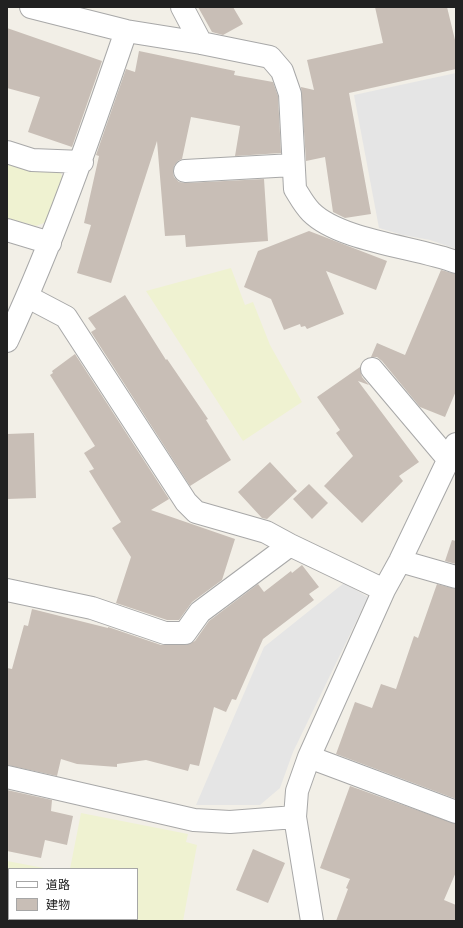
<!DOCTYPE html>
<meta charset="utf-8">
<style>
body{margin:0}
#map{position:relative;width:463px;height:928px;overflow:hidden;background:#f2efe7;font-family:Poppins,"Noto Sans JP",sans-serif}
canvas{display:block}
.frame{position:absolute;inset:0;border:8px solid #212121;pointer-events:none}
.legend{position:absolute;left:8px;top:868px;width:130px;height:52px;box-sizing:border-box;background:#fff;border:1px solid #a6a6a6;margin:0;padding:5px 7px;list-style:none;font-size:12px;color:#212121}
.legend li{display:flex;align-items:center;gap:8px;height:20px}
.legend b{width:20px;border:1px solid #a6a6a6}
</style>
<div id="map">
<canvas width="463" height="928"></canvas>
<div class="frame"></div>
<ul class="legend">
<li><b style="height:5px;background:#fff"></b>道路</li>
<li><b style="height:11px;background:#c8beb6"></b>建物</li>
</ul>
</div>
<script>
const context = document.querySelector('canvas').getContext('2d');
context.lineJoin = 'round';
function paint(path, color) { context.fillStyle = color; context.fill(path, 'evenodd'); }
function stroke(path, color, width, dash) { context.strokeStyle = color; context.lineWidth = width; context.lineCap = dash ? 'butt' : 'round'; context.setLineDash(dash || []); context.stroke(path); }
paint(new Path2D(`
 M7,163L59,170L64,180L49,221L36,226L7,218Z
 M231,268L245,305L253,302L270,345L302,402L243,441L146,291Z
 M81,813L188,834L186,842L197,845L183,921H7V861L49,869H9V919H137V869H70Z`), '#eff2d1');
paint(new Path2D(`
 M456,73V249L430,240L403,235L379,228L354,95Z
 M344,583L368,597L293,752L280,788L260,805H196L264,647Z`), '#e5e5e5');
paint(new Path2D(`
 M198,7H233L243,24L223,35L212,32Z
 M375,7H447L456,44V69L349,93L371,214L345,218L333,212L325,157L306,161L301,87L314,90L307,60L383,43Z
 M7,28L102,61L72,147L28,132L40,97L7,88Z
 M139,51L235,71L234,75L273,82L278,96L281,153L235,156L240,126L191,117L182,159L178,161L174,166L173,172L174,177L179,182L186,183L264,179L268,241L186,247L185,235L165,236L157,141L111,283L77,273L91,225L84,223L99,156L96,155L126,69L135,72Z
 M309,231L387,261L376,290L326,271L344,314L307,329L305,326L301,327L300,324L284,330L271,299L244,287L258,251Z
 M441,270L456,274V391L445,417L420,407L382,361L377,357H371L377,343L405,355Z
 M125,295L166,360L167,359L208,419L206,420L231,460L190,486L91,332L96,329L88,318Z
 M75,354L169,499L151,510L235,539L222,580L192,602L179,620H167L116,603L131,557L112,528L121,522L89,471L94,469L84,453L95,446L50,375L53,373L52,371Z
 M360,367L362,377L369,385L358,381L419,462L399,476L403,481L362,523L324,486L353,456L336,433L340,430L317,397Z
 M34,433L36,498L7,499V434Z
 M270,462L297,491L267,519L262,518L238,492Z
 M309,484L328,503L312,519L293,499Z
 M452,540L456,541V564L445,561Z
 M302,565L319,587L309,594L314,600L263,639L236,700L232,699L226,712L214,707L199,766L190,764L188,771L146,760L117,764V767L77,764L61,759L57,776L7,765V668L12,669L24,625L28,626L32,609L108,628V627L161,645H185L195,641L209,621L258,584L264,592L291,571L292,573Z
 M437,584L456,589V799L336,754L355,702L372,708L381,684L396,689L414,636L418,638Z
 M350,786L456,824V872L444,900L456,905V921H336L348,889L346,888L350,879L320,868Z
 M7,790L52,800L51,811L73,816L67,845L45,840L41,858L7,851Z
 M253,849L285,863L268,903L236,890Z`), '#c8beb6');
const minor = new Path2D(`
 M31,7L126,31L201,43L270,57L282,71L290,94L295,189C300,197 304,205 311,212C340,241 416,247 456,262
 M182,7L201,43
 M7,152L32,160L82,162
 M185,171L293,165
 M7,230L50,243
 M28,297L66,317L186,502L196,512L266,532L290,545L384,590
 M7,341C54,240 90,136 126,31
 M372,369L448,459
 M400,561L456,577
 M7,590L92,608L165,633H185L200,612L290,545
 M309,757L456,812
 M7,777L194,820L230,822L295,817L312,921
 M295,817L297,791L309,757L384,590L400,561L456,444`);
stroke(minor, '#a8a8a8', 24);
stroke(minor, '#fff', 22);
</script>
